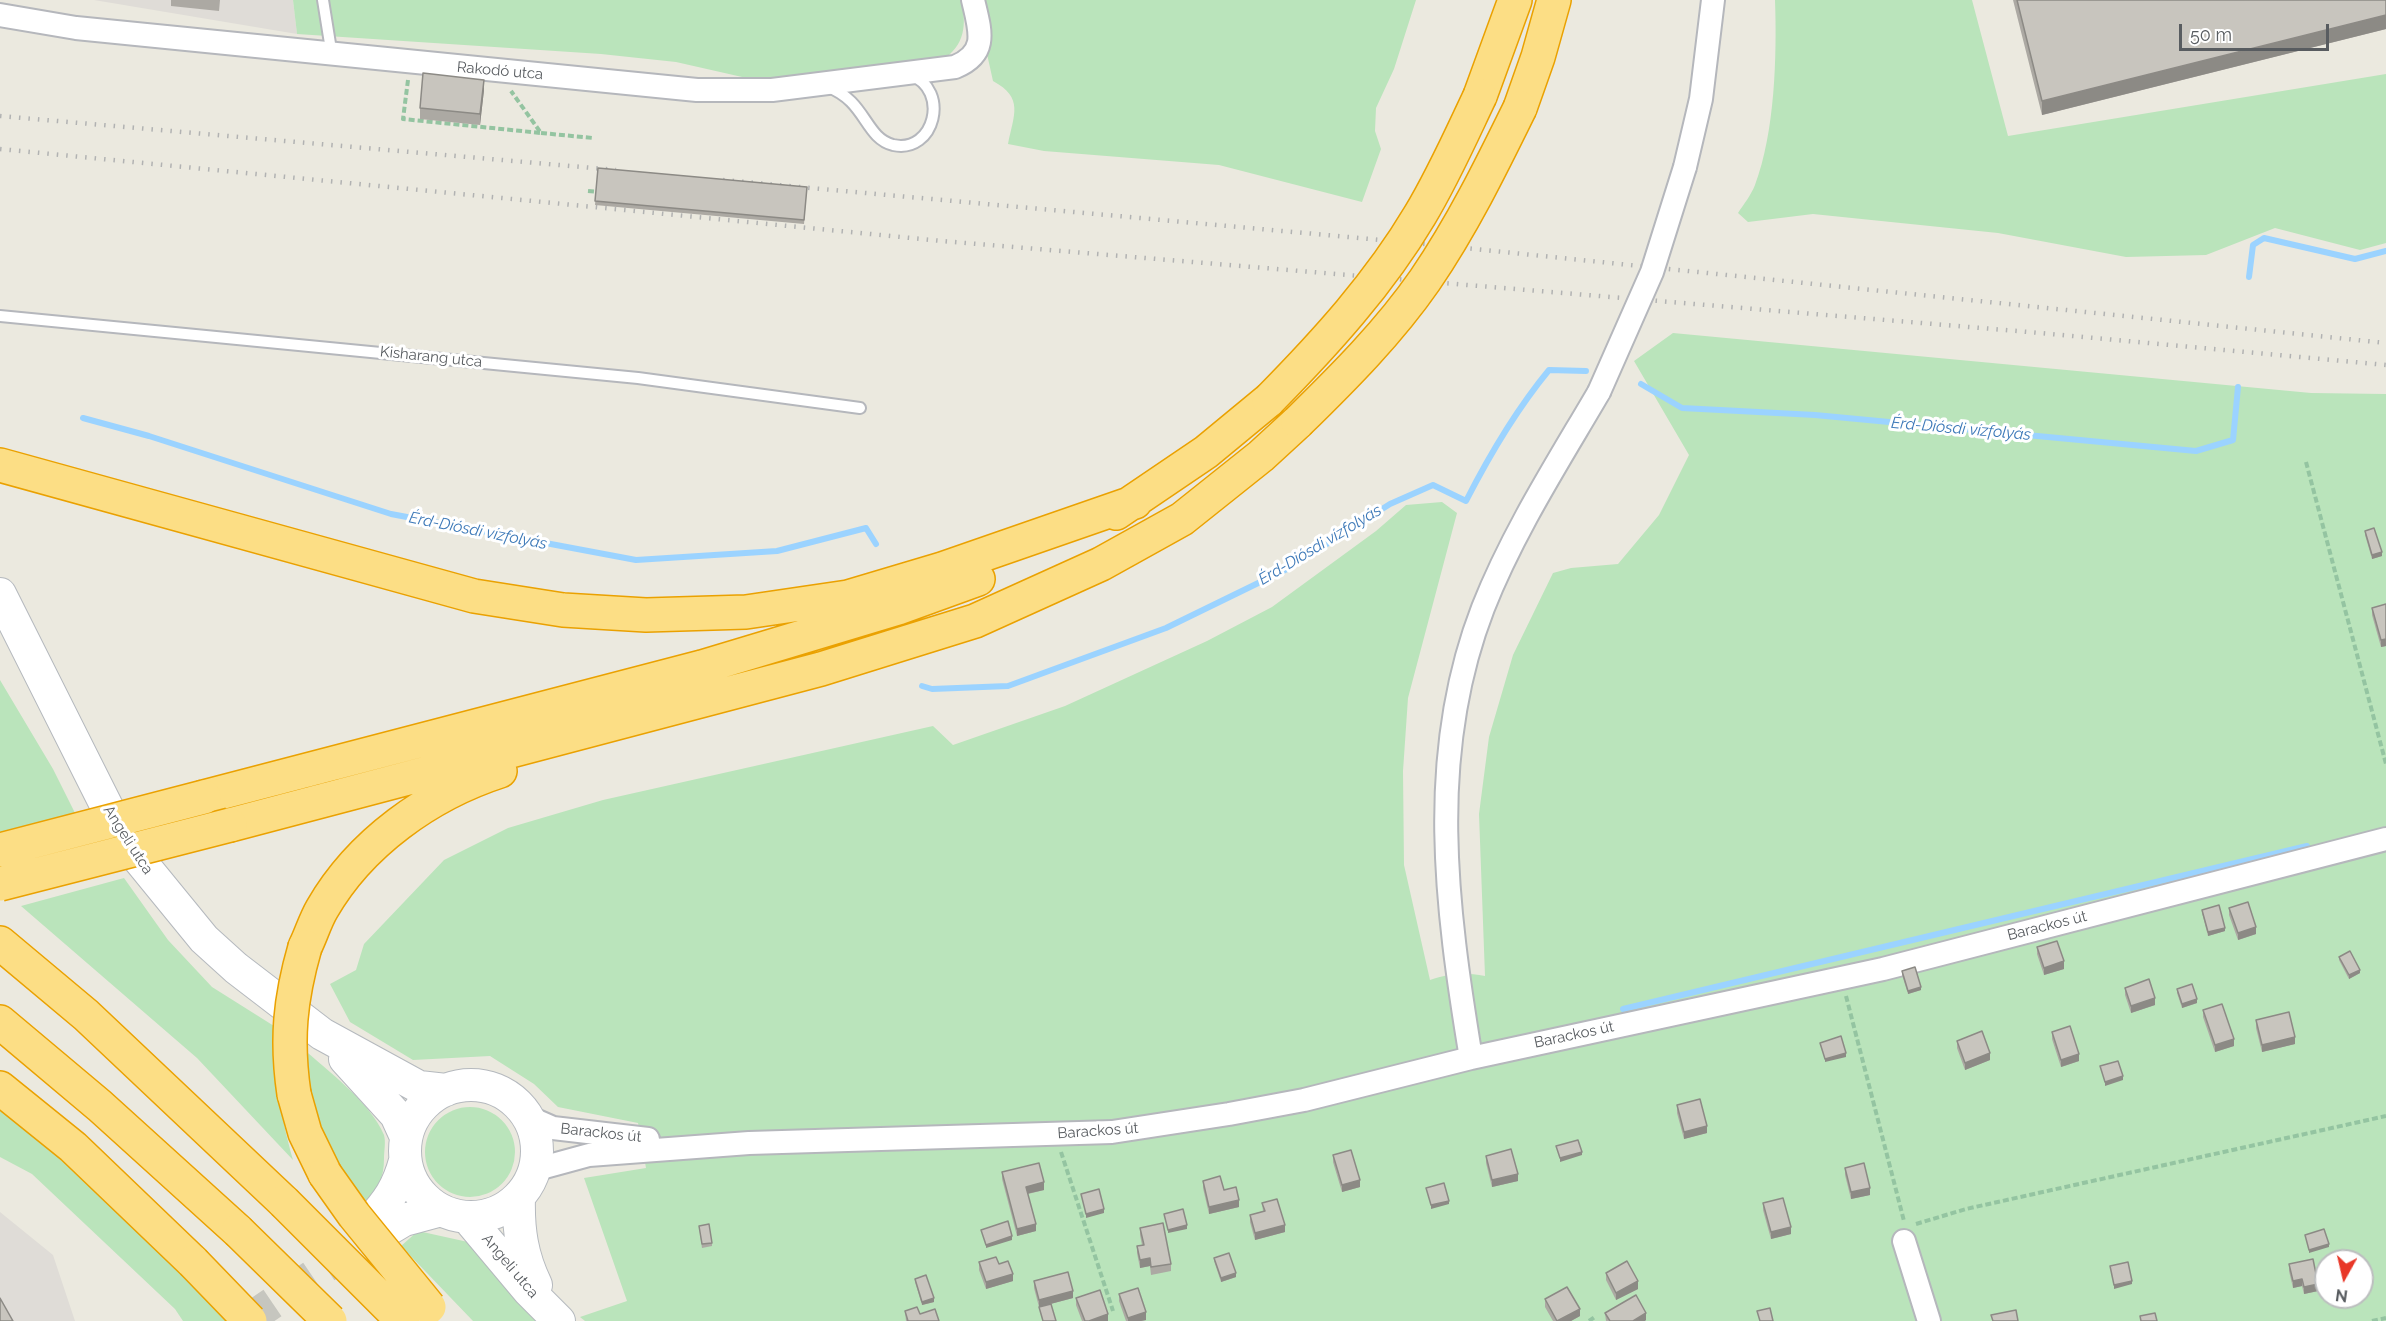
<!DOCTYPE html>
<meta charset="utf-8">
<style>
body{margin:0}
#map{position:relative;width:2386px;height:1321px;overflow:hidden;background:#ebe9df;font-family:Raleway,sans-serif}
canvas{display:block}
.north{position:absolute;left:2314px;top:1249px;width:60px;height:60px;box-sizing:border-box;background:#fff;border:2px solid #bcbebf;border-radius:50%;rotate:188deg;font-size:16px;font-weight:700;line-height:24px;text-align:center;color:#585c60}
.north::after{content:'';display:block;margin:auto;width:21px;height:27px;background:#e83728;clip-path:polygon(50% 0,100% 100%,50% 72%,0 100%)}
.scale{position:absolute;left:2179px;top:24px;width:150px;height:27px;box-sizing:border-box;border:3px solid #585c60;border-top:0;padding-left:8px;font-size:18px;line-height:21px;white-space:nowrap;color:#585c60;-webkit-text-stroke:4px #fff;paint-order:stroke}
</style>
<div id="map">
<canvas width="2386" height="1321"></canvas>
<div class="north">N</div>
<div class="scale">50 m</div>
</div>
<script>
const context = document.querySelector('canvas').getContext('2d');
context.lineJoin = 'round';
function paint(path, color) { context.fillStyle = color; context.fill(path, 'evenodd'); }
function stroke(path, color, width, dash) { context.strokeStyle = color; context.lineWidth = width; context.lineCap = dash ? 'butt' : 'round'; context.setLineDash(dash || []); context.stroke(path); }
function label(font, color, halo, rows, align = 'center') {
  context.font = font + ' Raleway,sans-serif'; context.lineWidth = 6; context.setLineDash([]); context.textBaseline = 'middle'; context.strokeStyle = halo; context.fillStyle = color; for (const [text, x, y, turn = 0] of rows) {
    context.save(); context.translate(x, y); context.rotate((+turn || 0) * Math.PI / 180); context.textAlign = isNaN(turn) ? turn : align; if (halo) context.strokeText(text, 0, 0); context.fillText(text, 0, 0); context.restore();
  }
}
paint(new Path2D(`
 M94,0H293L297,34Z
 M0,1212L53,1255L75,1321H0Z`), '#dfdcd7');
paint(new Path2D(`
 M293,0H961C967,24 965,46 942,60L796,80L751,79L676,62L601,54L297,34Z
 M975,0H1416L1394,69L1376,108L1375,131L1381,149L1362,202L1219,165L1044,151L1008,144C1014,114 1024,98 993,81Z
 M1775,0H1972L2008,136L2386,74V243L2360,250L2275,228L2206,255L2126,257L1998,233L1813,214L1748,222L1738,213C1744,204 1751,195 1755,185C1775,132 1777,56 1775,0Z
 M1673,333L2311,393L2386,394V1321H585L580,1317L627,1301L584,1178L646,1168L638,1123L558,1107L534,1084L490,1056L413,1060L350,1022L330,984L356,970L364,944L444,860L508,828L603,800L933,726L953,745L1065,706L1207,641L1272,607L1376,531L1406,505L1442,502L1457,513L1408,698L1403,771L1404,865L1430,980C1450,973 1464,972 1485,976L1479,814L1489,737L1513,655L1553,573L1571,568L1618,564L1659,515L1689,455L1634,361ZM2326,1261H2362V1297H2326Z
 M0,680L53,769L75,813L0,833Z
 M124,878L168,940L212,987L274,1026C275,1078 279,1109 293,1160L197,1058L21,906Z
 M301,1047C327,1070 371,1103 384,1135C386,1142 384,1151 384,1159C384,1178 378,1190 363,1203C340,1175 314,1129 306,1093C302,1079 303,1062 301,1047Z
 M425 1152a45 45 0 1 1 90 0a45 45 0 1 1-90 0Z
 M0,1111L23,1124L84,1173L237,1321H183L175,1309L32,1174L0,1157Z
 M418,1231L468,1242L540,1321H473L401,1246Z`), '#bae4bb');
stroke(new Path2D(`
 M2249,277L2253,245L2264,238L2355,259L2386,251
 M1641,384L1682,408L1815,415L2196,451L2233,440L2238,387
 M83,418L149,436L391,514L636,560L777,551L866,528L876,544
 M922,686L932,689L1008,686L1166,628L1289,568L1390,504L1433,485L1466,501C1489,456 1516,410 1549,370L1586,371
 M1623,1009L2307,846`), '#9bd3ff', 6);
stroke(new Path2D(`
 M246,1321L327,1266L379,1235`), '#c6c6bf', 32, [32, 16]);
const lane = new Path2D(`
 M323,0L332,56
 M828,87C866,101 865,138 893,145C935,154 950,90 911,75
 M0,316L638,378L860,408`);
const street = new Path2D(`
 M0,15L76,28L697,90H772L955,67C989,53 980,30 973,0
 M1685,167L1701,99L1713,0
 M1471,1058C1446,907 1426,755 1483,608C1513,532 1558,462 1599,392
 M528,1117L553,1128L648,1139
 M534,1170L589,1155L749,1143L1112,1132L1229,1114L1304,1100L1471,1058L1883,969L2386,839
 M1904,1241L1929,1321`);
const secondary = new Path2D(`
 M0,594L110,813L137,857L204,939L236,968L322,1034L419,1087L446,1090
 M345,1059L396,1115L406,1137
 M405 1151a66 66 0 1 1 132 0a66 66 0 1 1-132 0Z
 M519,1197C518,1230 522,1256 536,1285
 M467,1217L529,1291L559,1321
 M369,1222C388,1202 398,1187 405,1161
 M379,1235L404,1220L441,1210`);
const highway = new Path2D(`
 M1480,96L1515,0
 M1520,108L1538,57L1554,0
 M0,465L474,596L563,610L646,615L746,612L848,597L942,569L1135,502
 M1116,513L1206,452L1269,400
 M204,797L702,667L898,608L978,579
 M230,825L821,669L975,621L1101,564L1182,519L1261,456L1298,422
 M0,943L86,1015L284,1202
 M305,947C311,935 315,921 322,909C360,843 429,794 500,771
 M0,1022L100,1106L238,1231
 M0,1088L73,1147L193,1262
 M294,1094L305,1133L325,1174`);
stroke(lane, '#b5b7bc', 14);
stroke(street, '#b5b7bc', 26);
stroke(secondary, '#b5b9be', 34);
stroke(highway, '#eaa101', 36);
stroke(new Path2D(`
 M408,80L403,119L541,133L511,91
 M541,133L593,138
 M588,191L599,192
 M2306,462L2386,764
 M1846,996L1904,1221
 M1061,1152L1113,1311
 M1916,1224L1966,1209L2386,1116
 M1589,1321L1596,1316
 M2372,1321L2386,1318`), '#94c4a1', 4, [6, 3]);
stroke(lane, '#fff', 10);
stroke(street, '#fff', 22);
stroke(secondary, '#fff', 32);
stroke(highway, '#fcde85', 33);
stroke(new Path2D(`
 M0,116L616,170
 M0,149L942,241L2029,332L2386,365
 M723,180L1436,245L2386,343`), '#b1b2b2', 4.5, [1.5, 8]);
const streetBridge = new Path2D(`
 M1599,392L1652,272L1685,167`);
const highwayBridge = new Path2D(`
 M1269,400C1325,343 1379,284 1420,215C1443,177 1461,136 1480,96
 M1298,422C1343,378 1389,332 1425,280C1462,226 1491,167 1520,108
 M0,850L204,797
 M0,884L230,825
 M294,1094C286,1040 290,999 305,947
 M325,1174L354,1215L429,1307
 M284,1202L403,1321
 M238,1231L330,1321
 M193,1262L250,1321`);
stroke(streetBridge, '#b5b7bc', 26, []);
stroke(highwayBridge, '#eaa101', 36, []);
stroke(streetBridge, '#fff', 22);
stroke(highwayBridge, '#fcde85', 33);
paint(new Path2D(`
 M171,0H220L219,11L171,6Z
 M2013,0H2386V29L2042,115Z
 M484,90L480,125L420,119V108Z
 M598,168L807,187L804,224L595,205Z
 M2365,531L2382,556L2372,559L2365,535Z
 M2386,604V646L2381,647L2372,615V608Z
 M2229,908L2256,934L2238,940L2229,915Z
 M2202,910L2225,931L2208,936L2202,913Z
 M2037,947L2064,969L2044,975L2037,954Z
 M2339,957L2360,973L2349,979L2339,960Z
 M1902,971L1921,990L1908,994L1902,975Z
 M2125,988L2155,1005L2131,1013L2125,995Z
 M2177,989L2197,1003L2182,1008L2177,993Z
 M2203,1010L2234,1046L2215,1052L2203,1017Z
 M2256,1020L2295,1044L2262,1052L2256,1028Z
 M2052,1032L2079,1061L2061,1067L2052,1039Z
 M1957,1041L1990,1060L1965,1070L1957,1048Z
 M1677,1105L1707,1133L1684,1139L1677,1113Z
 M1333,1155L1360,1187L1342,1192L1333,1162Z
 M1486,1156L1518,1181L1492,1187L1486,1163Z
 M1845,1168L1870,1195L1851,1199L1845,1175Z
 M1002,1172L1044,1190L1028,1194L1036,1231L1017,1236L1002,1179Z
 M1203,1181L1224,1190L1239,1207L1209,1214L1203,1188Z
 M1262,1203L1285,1232L1255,1240L1250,1222V1215L1263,1211Z
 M1763,1203L1791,1234L1771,1239L1763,1210Z
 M699,1226L712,1243V1246L702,1248Z
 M1140,1228L1171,1264V1271L1151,1275L1150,1266L1140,1268L1137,1253V1246L1142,1245L1140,1235Z
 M1214,1258L1236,1277L1221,1282L1214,1261Z
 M979,1262L999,1264L1013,1281L986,1289L979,1270Z
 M2289,1264L2318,1291L2304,1294L2302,1286L2293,1288L2289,1271Z
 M1606,1273L1638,1289L1616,1300L1606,1280Z
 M915,1279L934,1302L922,1305L915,1282Z
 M1034,1281L1073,1298L1039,1307L1034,1288Z
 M1119,1294L1146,1320L1141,1321H1126L1119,1301Z
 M1076,1298L1108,1321H1082L1076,1305Z
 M1545,1299L1580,1316L1571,1321H1553L1545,1307Z
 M905,1311L920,1314L939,1321H906Z
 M1605,1313L1646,1320L1606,1321Z`), '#aca9a3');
paint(new Path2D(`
 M2386,15V29L2042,115V101Z
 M484,80V90L480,125V114Z
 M2382,552V556L2372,559V555Z
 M2386,639V646L2381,647V640Z
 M2256,927V934L2238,940V933Z
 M2225,928V931L2208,936V932Z
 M2064,961V969L2044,975V968Z
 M2360,970V973L2349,979V975Z
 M1921,987V990L1908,994V991Z
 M2155,998V1005L2131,1013V1006Z
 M2197,999V1003L2182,1008V1004Z
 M2295,1037V1044L2262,1052V1045Z
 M2234,1039V1046L2215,1052V1045Z
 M1846,1053V1057L1825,1062V1059Z
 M1990,1053V1060L1965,1070V1063Z
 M2079,1054V1061L2061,1067V1060Z
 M2123,1076V1080L2105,1086V1082Z
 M1707,1126V1133L1684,1139V1132Z
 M1582,1152V1155L1560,1162V1158Z
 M1518,1174V1181L1492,1187V1180Z
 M1360,1180V1187L1342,1192V1185Z
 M1044,1182V1190L1026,1194V1187Z
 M1870,1188V1195L1851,1199V1192Z
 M1239,1200V1207L1209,1214V1207Z
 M1449,1201V1204L1431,1209V1205Z
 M1104,1209V1213L1086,1218V1214Z
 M1036,1224V1231L1017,1236V1229Z
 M1187,1225V1229L1168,1233V1230Z
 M1285,1225V1232L1255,1240V1233Z
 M1791,1227V1234L1771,1239V1232Z
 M1012,1236V1240L986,1248V1245Z
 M2329,1244V1247L2309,1253V1250Z
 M1150,1258V1266L1140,1268V1260Z
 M1236,1273V1277L1221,1282V1278Z
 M1013,1274V1281L986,1289V1282Z
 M2302,1279V1286L2293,1288V1281Z
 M1638,1281V1289L1616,1300V1293Z
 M2132,1281V1284L2114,1289V1285Z
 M2318,1284V1291L2304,1294V1287Z
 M1073,1291V1298L1039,1307V1300Z
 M934,1298V1302L922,1305V1302Z
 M1580,1309V1316L1571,1321H1558Z
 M1146,1312V1320L1141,1321H1128V1318Z
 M1646,1313V1320L1645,1321H1633Z
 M1108,1314V1321H1089Z`), '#8c8a85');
const building = new Path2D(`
 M2017,0H2386V15L2042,101Z
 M423,73L484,80L480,114L420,108Z
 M598,168L807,187L804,220L595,201Z
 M2374,528L2382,552L2372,555L2365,531Z
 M2386,604V639L2381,640L2372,608Z
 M2248,902L2256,927L2238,933L2229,908Z
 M2219,905L2225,928L2208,932L2202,910Z
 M2057,941L2064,961L2044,968L2037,947Z
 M2350,951L2360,970L2349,975L2339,957Z
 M1915,967L1921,987L1908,991L1902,971Z
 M2149,979L2155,998L2131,1006L2125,988Z
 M2192,984L2197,999L2182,1004L2177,989Z
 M2222,1004L2234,1039L2215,1045L2203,1010Z
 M2289,1012L2295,1037L2262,1045L2256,1020Z
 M2070,1026L2079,1054L2061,1060L2052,1032Z
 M1982,1031L1990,1053L1965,1063L1957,1041Z
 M1841,1036L1846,1053L1825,1059L1820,1043Z
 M2118,1061L2123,1076L2105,1082L2100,1066Z
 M1700,1099L1707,1126L1684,1132L1677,1105Z
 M1578,1140L1582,1152L1560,1158L1556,1146Z
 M1511,1149L1518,1174L1492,1180L1486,1156Z
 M1351,1150L1360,1180L1342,1185L1333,1155Z
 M1039,1163L1044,1182L1026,1187L1036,1224L1017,1229L1002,1172Z
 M1864,1163L1870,1188L1851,1192L1845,1168Z
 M1220,1176L1224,1190L1236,1187L1239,1200L1209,1207L1203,1181Z
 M1444,1183L1449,1201L1431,1205L1426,1188Z
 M1099,1189L1104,1209L1086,1214L1081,1194Z
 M1783,1198L1791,1227L1771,1232L1763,1203Z
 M1277,1199L1285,1225L1255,1233L1250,1215L1265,1211L1262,1203Z
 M1183,1209L1187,1225L1168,1230L1164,1214Z
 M1008,1221L1012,1236L986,1245L981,1230Z
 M1163,1223L1171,1264L1151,1267L1150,1258L1140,1260L1137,1246L1144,1245L1140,1228Z
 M709,1224L712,1243L702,1244L699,1226Z
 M2324,1229L2329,1244L2309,1250L2305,1235Z
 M1229,1253L1236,1273L1221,1278L1214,1258Z
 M996,1257L999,1264L1008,1261L1013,1274L986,1282L979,1262Z
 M2313,1259L2318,1284L2304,1287L2302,1279L2293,1281L2289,1264Z
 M1627,1261L1638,1281L1616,1293L1606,1273Z
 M2128,1262L2132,1281L2114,1285L2110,1266Z
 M1068,1272L1073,1291L1039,1300L1034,1281Z
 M926,1275L934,1298L922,1302L915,1279Z
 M1567,1287L1580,1309L1557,1321L1545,1299Z
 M1138,1288L1146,1312L1128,1318L1119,1294Z
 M1100,1290L1108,1314L1089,1321H1085L1076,1298Z
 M1636,1295L1646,1313L1633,1321H1610L1605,1313Z
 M0,1298L13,1321H0Z
 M1051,1304L1056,1321H1043L1039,1307Z
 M917,1307L920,1314L935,1309L939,1321H908L905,1311Z
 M1770,1308L1773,1321H1760L1757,1311Z
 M2016,1310L2018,1321H1993L1991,1315Z
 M2155,1313L2157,1321H2141L2140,1316Z`);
paint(building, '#c8c5be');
stroke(building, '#8c8a85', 1.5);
label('15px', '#585c60', '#fff', [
 ["Rakodó utca",500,71,5],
 ["Kisharang utca",431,357,6],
 ["Angeli utca",128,840,57],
 ["Barackos út",2047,926,-14],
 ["Barackos út",1574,1035,-12],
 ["Barackos út",1098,1131,-4],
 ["Barackos út",601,1133,6],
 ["Angeli utca",510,1266,50]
]);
label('italic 16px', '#3d79b8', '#fff', [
 ["Érd-Diósdi vízfolyás",1961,429,5],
 ["Érd-Diósdi vízfolyás",478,531,11],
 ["Érd-Diósdi vízfolyás",1320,545,-31]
]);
</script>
